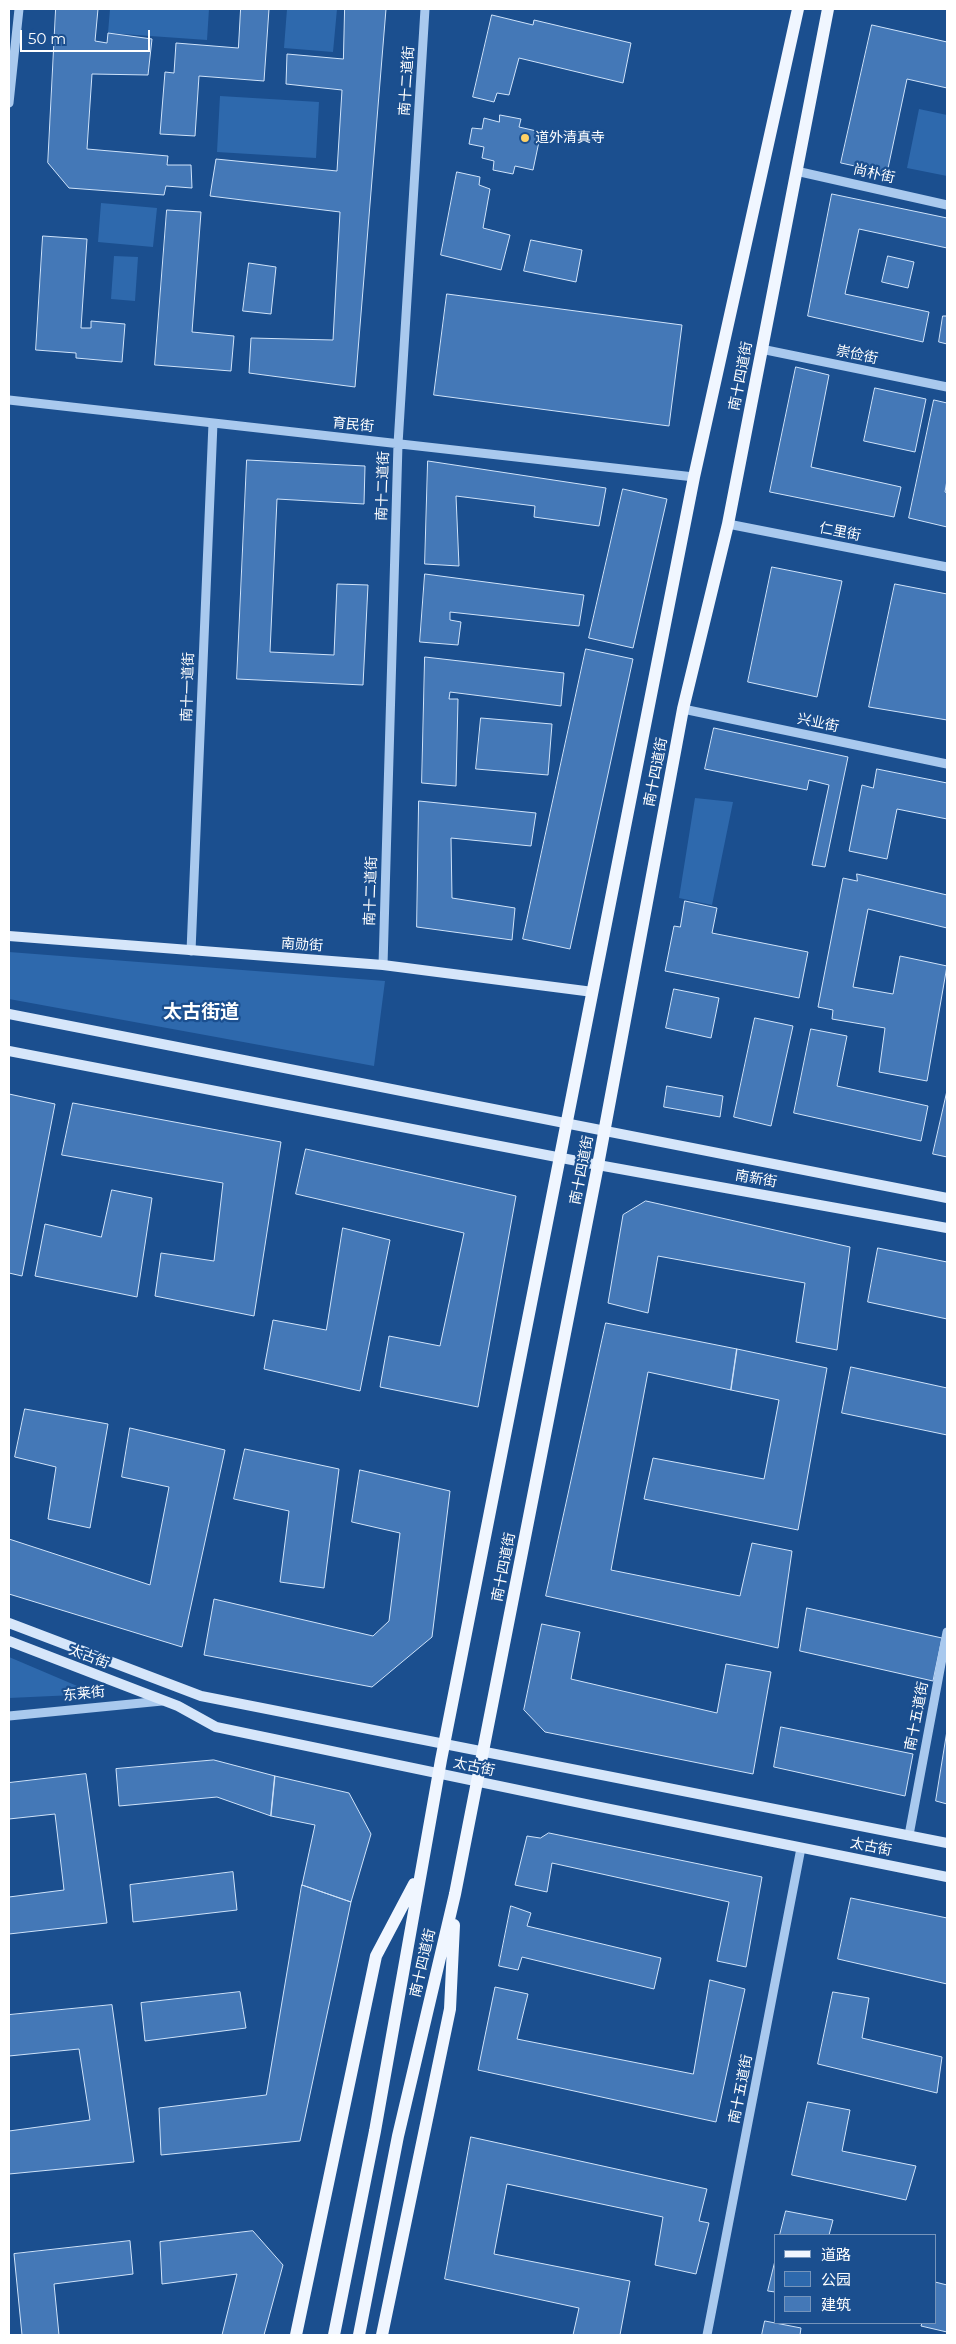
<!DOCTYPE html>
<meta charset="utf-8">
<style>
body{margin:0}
#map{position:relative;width:956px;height:2344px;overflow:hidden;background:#1b4f8f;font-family:Montserrat,"Noto Sans SC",sans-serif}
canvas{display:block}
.frame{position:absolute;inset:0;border:10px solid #fff;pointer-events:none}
.legend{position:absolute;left:774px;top:2234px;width:162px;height:90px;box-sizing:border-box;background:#1b4f8f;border:1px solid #7695bc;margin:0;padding:6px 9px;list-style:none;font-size:15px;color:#fff}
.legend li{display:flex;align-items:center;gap:10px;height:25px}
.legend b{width:25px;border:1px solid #7695bc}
.scale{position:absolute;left:20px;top:30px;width:130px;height:22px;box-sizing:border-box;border:2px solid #fff;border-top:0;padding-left:6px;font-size:15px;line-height:18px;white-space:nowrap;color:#fff;-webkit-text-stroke:4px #1b4f8f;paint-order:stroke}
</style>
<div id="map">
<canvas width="956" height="2344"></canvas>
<div class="frame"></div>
<ul class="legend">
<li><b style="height:6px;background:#f0f6ff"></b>道路</li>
<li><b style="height:14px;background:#2e69ad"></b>公园</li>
<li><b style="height:14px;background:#4478b7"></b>建筑</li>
</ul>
<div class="scale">50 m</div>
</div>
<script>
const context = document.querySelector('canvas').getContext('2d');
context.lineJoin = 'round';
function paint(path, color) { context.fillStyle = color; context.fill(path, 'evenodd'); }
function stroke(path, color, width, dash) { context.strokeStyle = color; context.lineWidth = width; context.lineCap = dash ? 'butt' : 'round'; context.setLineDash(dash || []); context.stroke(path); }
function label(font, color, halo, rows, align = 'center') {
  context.font = font + ' Montserrat,"Noto Sans SC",sans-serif'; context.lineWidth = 4.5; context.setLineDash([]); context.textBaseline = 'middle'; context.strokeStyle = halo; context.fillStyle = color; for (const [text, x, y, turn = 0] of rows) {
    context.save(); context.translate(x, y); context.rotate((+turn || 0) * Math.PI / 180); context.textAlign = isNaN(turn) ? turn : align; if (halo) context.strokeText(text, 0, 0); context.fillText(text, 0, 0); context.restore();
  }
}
paint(new Path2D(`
 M110,9H209L207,40L108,33Z
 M287,9H337L333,52L284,48Z
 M220,96L319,102L316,158L217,152Z
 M919,109L947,115V176L907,168Z
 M101,203L157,208L153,247L98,242Z
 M114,256L138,257L135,301L111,299Z
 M695,798L733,802L712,905L679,898Z
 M9,952L385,981L374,1066L9,999Z
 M9,1657L96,1694L9,1698Z`), '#2e69ad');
const building = new Path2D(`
 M56,9H98L95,41L107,43L108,33L152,39L148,75L92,74L87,149L168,156L167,165H191L192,188L166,186L164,195L69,188L48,163Z
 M241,9H269L264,81L199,76L195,136L160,134L165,72L174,73L176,43L238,48Z
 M345,9H386L355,387L249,373L251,338L333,340L340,212L210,196L216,159L337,171L342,90L286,84L287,54L343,59Z
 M492,15L533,25L534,20L631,43L623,83L519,58L509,95L497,93L494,102L473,97Z
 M872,25L947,42V88L907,79L887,173L841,163Z
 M500,115L521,119L519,127L541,132L533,170L515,166L513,174L493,170L494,161L482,158L484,147L469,144L472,128L482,129L484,118L499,122Z
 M457,172L480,177L479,185L490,189L483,228L510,235L501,270L441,255Z
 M832,194L947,218V248L859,229L845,294L929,312L923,342L808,316Z
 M167,210L201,212L192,332L234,336L231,371L155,365Z
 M43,236L87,239L81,328H91V321L125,324L122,362L76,358V353L36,350Z
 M531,240L582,250L576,282L524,271Z
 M888,256L914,262L908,288L882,282Z
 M249,263L276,267L271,314L243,311Z
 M447,294L682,325L669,426L434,395Z
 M943,316H947V344L939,342Z
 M796,367L829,375L811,467L901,487L894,517L770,492Z
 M875,388L926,399L915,452L864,441Z
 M934,400L947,403V480L945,492L947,493V527L909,518Z
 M247,460L365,466L364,504L277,499L270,652L334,655L337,584L368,585L363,685L237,679Z
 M428,461L606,488L599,526L534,517L535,506L456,496L459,566L425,564Z
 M623,489L667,499L633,648L589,638Z
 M772,567L842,581L817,697L748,682Z
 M425,574L584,595L579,626L450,612V620L461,622L458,645L420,642Z
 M895,584L947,594V720L869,707Z
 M586,649L633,659L570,949L523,939Z
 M425,657L564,673L561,706L450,692L449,699H458L456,786L422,783Z
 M481,718L552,724L548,775L476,769Z
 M714,728L848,757L825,867L812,865L829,785L809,780L807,790L705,769Z
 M877,769L947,783V819L897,809L887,859L849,851L862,785L873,788Z
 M419,801L536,813L531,846L451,838L452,898L515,908L512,940L417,927Z
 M857,874L947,895V928L868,909L853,987L893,994L900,956L947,966L927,1081L879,1072L885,1028L832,1019L833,1010L818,1007L843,878L857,881Z
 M685,901L717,908L712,933L808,952L799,998L665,971L674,926L680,927Z
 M674,989L719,998L711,1038L666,1028Z
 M755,1018L793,1026L771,1126L734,1117Z
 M811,1029L847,1036L837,1086L928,1106L921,1141L794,1113Z
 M667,1086L723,1096L720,1117L664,1107Z
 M947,1091V1157L933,1154Z
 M9,1094L55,1104L22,1276L9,1273Z
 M73,1103L281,1142L254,1316L155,1296L161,1253L214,1261L223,1183L62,1155Z
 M306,1149L516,1196L478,1407L380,1387L389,1336L440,1346L464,1233L296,1194Z
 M112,1190L152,1198L137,1297L35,1276L45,1224L101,1237Z
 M646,1201L850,1247L837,1350L796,1342L805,1283L658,1256L648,1313L608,1303L623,1215Z
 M343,1228L390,1240L360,1391L264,1369L273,1320L326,1330Z
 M878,1248L947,1262V1319L868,1302Z
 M606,1323L737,1349L731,1390L648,1372L611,1570L740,1596L752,1543L792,1551L778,1648L546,1596Z
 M737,1349L827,1368L798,1530L644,1499L653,1458L764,1479L779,1400L731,1390Z
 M851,1367L947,1388V1435L842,1413Z
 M25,1409L108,1424L90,1528L48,1519L56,1467L15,1457Z
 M130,1428L225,1450L182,1647L9,1594V1539L150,1585L169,1487L122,1477Z
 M245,1449L339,1469L324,1588L280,1582L289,1511L234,1499Z
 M360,1470L450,1491L432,1637L372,1687L204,1655L214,1599L373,1636L389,1621L400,1533L352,1522Z
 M807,1608L942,1638L933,1681L800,1651Z
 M542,1624L580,1632L571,1679L717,1713L726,1664L771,1672L753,1774L545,1732L524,1710Z
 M781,1727L913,1754L905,1796L774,1767Z
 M947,1731V1804L936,1801Z
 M214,1760L275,1776L271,1816L217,1797L119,1806L116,1769Z
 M86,1774L107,1923L9,1934V1897L64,1890L55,1814L9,1819V1783Z
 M275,1776L349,1793L371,1834L351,1902L302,1885L315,1825L271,1816Z
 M549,1833L762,1877L746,1967L717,1961L729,1902L552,1863L547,1892L515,1885L527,1836L540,1838Z
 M233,1872L237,1910L133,1922L130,1885Z
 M302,1885L351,1902L300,2141L161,2155L159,2108L266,2095Z
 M851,1898L947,1918V1984L838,1959Z
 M511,1906L531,1913L527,1926L661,1958L654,1989L522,1957L518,1970L499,1966Z
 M710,1980L745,1989L716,2122L478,2070L495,1987L528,1994L517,2039L693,2074Z
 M240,1992L246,2028L145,2041L141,2003Z
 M833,1992L869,1998L862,2038L942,2057L937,2093L818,2064Z
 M112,2005L134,2162L9,2174V2131L90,2120L79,2049L9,2056V2015Z
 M808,2102L850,2110L842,2151L916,2166L906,2200L792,2175Z
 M471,2137L707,2189L699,2221L709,2223L696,2274L655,2265L663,2217L507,2184L494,2254L630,2281L620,2335H573L579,2308L445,2279Z
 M786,2211L833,2220L829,2235H780Z
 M253,2231L283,2265L264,2335H222L237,2274L162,2284L160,2242Z
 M130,2241L133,2274L54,2284L59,2335H22L14,2254Z
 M775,2261V2292L768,2291Z
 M935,2282L947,2285V2332L921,2326L922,2323H935Z
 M765,2321L801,2328L800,2335H762Z`);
paint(building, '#4478b7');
stroke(building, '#cfe3fa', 1);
stroke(new Path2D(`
 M9,103L19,9
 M796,171L947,205
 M761,349L947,387
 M9,400L694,477
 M728,524L947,567
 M683,709L947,764
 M191,951L213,423
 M383,965L398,444L425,9
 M9,1716L162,1701
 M909,1835L947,1632
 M707,2335L801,1848`), '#a9c9ee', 9);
stroke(new Path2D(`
 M9,936L383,965L593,992
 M9,1014L947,1198
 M9,1051L598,1165L947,1228
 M9,1623L201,1696L947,1843
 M9,1641L178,1706L216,1727L595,1806L947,1877`), '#d6e6fa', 10);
stroke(new Path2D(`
 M296,2335L376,1956L414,1884
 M334,2335L375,2131L441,1760L694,477L798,9
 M359,2335L398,2136L455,1894L598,1165L683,709L728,524L828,9
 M382,2335L450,2009L454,1925`), '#f0f6ff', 12);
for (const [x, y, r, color] of [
 [525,138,5,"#ffd166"]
]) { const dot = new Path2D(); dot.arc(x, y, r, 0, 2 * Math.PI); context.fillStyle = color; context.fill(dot); stroke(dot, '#1b4f8f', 2); }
label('14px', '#fff', '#1b4f8f', [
 ["南十二道街",407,81,-86],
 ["尚朴街",874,174,13],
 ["崇俭街",857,355,12],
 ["南十四道街",741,376,-79],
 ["育民街",353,425,6],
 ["南十二道街",383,486,-88],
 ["仁里街",840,532,11],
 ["南十一道街",188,687,-88],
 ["兴业街",818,723,12],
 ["南十四道街",656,772,-79],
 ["南十二道街",371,891,-88],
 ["南勋街",302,945,4],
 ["南十四道街",582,1170,-79],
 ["南新街",756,1179,10],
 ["南十四道街",504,1567,-79],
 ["太古街",89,1657,21],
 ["东莱街",84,1694,-6],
 ["南十五道街",917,1716,-79],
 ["太古街",474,1767,12],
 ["太古街",871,1847,11],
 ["南十四道街",423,1963,-77],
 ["南十五道街",741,2089,-79]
]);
label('14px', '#fff', '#1b4f8f', [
 ["道外清真寺",535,138]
], 'left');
label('bold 19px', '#fff', '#1b4f8f', [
 ["太古街道",201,1012]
]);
</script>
